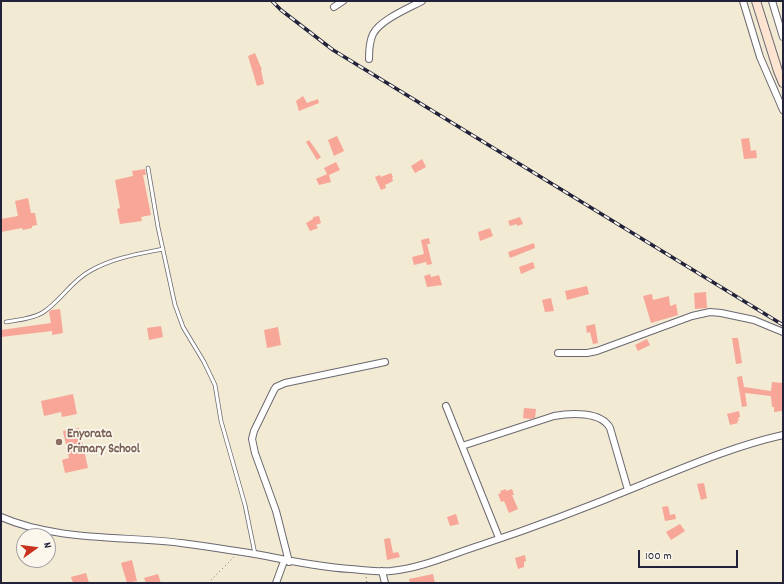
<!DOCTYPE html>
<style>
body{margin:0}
#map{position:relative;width:784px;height:584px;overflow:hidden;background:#f2ead2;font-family:Dekko,sans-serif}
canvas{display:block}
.frame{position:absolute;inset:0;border:2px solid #22223b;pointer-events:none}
.north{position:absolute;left:16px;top:528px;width:40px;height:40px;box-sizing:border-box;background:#fbf7ec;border:1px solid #a4a2a5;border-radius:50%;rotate:76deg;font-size:11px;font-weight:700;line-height:16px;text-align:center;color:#22223b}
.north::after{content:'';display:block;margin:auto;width:14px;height:18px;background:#c8321e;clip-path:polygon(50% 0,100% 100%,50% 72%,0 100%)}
.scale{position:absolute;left:638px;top:550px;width:100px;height:18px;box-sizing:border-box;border:2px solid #22223b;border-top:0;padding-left:5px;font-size:12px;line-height:14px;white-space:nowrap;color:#22223b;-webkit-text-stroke:3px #fbf7ec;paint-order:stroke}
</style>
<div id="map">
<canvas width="784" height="584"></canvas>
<div class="frame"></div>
<div class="north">N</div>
<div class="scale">100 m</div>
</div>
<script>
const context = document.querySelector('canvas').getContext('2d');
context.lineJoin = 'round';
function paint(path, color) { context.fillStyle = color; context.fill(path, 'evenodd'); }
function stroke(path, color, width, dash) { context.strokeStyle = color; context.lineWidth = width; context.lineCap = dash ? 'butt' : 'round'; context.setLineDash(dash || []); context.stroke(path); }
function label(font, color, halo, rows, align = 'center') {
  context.font = font + ' Dekko,sans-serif'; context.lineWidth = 3.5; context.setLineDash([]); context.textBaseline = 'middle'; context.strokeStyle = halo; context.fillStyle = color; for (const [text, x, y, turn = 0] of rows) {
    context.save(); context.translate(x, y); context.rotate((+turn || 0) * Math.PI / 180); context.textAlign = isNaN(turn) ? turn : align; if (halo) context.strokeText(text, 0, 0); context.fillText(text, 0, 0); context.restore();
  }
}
paint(new Path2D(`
 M255,53L262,70H261L264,84L257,86L248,56Z
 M303,96L307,103L318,99L319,103L299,111L296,101Z
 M337,136L344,151L334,156L328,140Z
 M749,138L751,151L756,150L757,158L744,159L741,139Z
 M309,140L321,157L317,160L306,142Z
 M422,159L426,167L415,173L411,166Z
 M336,162L340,170L329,175L331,182L319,185L316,179L327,174L324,168Z
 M145,169L146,175H143L151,215L141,217L142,221L120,224L117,209L120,208L115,180L133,176L132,171Z
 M391,173L393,177L392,178L393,181L385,185L386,188L381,190L375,177L380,175L381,177Z
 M28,198L31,213H35L37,225L32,226V228L23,230L22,228L1,232V219L18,216L15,201Z
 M319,216L321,223L316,225L318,228L310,231L306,223L313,219V217Z
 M520,217L523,224L517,226V224L510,226L508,221Z
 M490,228L493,236L480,241L478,232Z
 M429,238L430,244H427L432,264L427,265L426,262L414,265L412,257L424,254L421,240Z
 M534,243L535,248L510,258L508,252Z
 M533,262L535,268L521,274L519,267Z
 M430,274L431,277L439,275L442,285L427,287L424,276Z
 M587,286L589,294L567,300L565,291Z
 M706,292L707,308L695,309L694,293Z
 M652,294L653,300L669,296L670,306L676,304L678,315L651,323L643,296Z
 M551,298L554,311L545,312L542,300Z
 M60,309L63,333L52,335V331L1,337V330L51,323L49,312L51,310Z
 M595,324L598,343L593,344L590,332L587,333L586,326Z
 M161,326L163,337L149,340L147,328Z
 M278,327L281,345L267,348L264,330Z
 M732,338H738L742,363L736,364Z
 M647,339L650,345L638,351L635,345Z
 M742,376L744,387L771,391L772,382L783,383L782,411L774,412V407H772L771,396L745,393L747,406L742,407L737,377Z
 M73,394L77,414L62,417L61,412L44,416L41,401Z
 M524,408L536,409L535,418L530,419L523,418Z
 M739,411L740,417L738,418L739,421H737L738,423L730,425L727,414Z
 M79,428L88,468L65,473L62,460L69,458L63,431Z
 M704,483L707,498L701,500L697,484Z
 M506,489V491L512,489L514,495H512L518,509L509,513L504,501L501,502L498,494L501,493L500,491Z
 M668,506L670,515L675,514L676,519L665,521L662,507Z
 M456,514L459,524L450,526L447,517Z
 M680,524L685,531L671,540L666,532Z
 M390,538L393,553L398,552L400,557L387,560L384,539Z
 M525,555L526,561L524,562V567L518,569L515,558Z
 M132,560L137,581L127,583L121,563Z
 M86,573L89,583H73L71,577Z
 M158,574L161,583H146L144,578Z
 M433,574L435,583H410L409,579Z`), '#f7a698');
const lane = new Path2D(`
 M148,168L158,227L175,305L183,327L204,362L215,385L221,421L245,505L255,554
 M6,322C17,320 32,319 42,313C60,302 71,281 90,271C112,258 138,254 163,249`);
const street = new Path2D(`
 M743,1L760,57L783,110
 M772,1L783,37
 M334,7L343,1
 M369,59C369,51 369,42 373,34C380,20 409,8 422,1
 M558,353H587L597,351L692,316L710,312L721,313L754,320L783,332
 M446,406L499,538
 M462,446L554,416C570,413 601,411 610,428L628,490
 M1,517C56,541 123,536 181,543C210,547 238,551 266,556C295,562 321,567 350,569C364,570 377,572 391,571C422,568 452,554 481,545C535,527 588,507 641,485C688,466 734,446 783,435
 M289,562L276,511L255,453L252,439L254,431L274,390L276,387L285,383L385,362
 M382,571L385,583
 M276,583L284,561`);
const secondary = new Path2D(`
 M756,1L778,71L783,83`);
stroke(lane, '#6b6870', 4.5);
stroke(street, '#6b6870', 8);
stroke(secondary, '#6b6870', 10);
stroke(new Path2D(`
 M366,577L367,583
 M208,583L234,557`), '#6b6870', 1, [1, 3]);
stroke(lane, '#fff', 3);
stroke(street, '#fff', 6);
stroke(secondary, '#fde4d0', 8);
const rail = new Path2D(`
 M272,1L281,10L333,50L783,325`);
stroke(rail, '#22223b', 3.5);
stroke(rail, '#fbf7ec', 2, [6]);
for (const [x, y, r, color] of [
 [59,442,4,"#8d6e63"]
]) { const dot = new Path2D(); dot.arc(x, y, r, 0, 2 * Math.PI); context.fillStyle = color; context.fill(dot); stroke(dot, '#fbf7ec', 1.5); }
label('bold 13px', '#785e54', '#fbf7ec', [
 ["Enyorata",67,435],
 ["Primary School",67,450]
], 'left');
</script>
